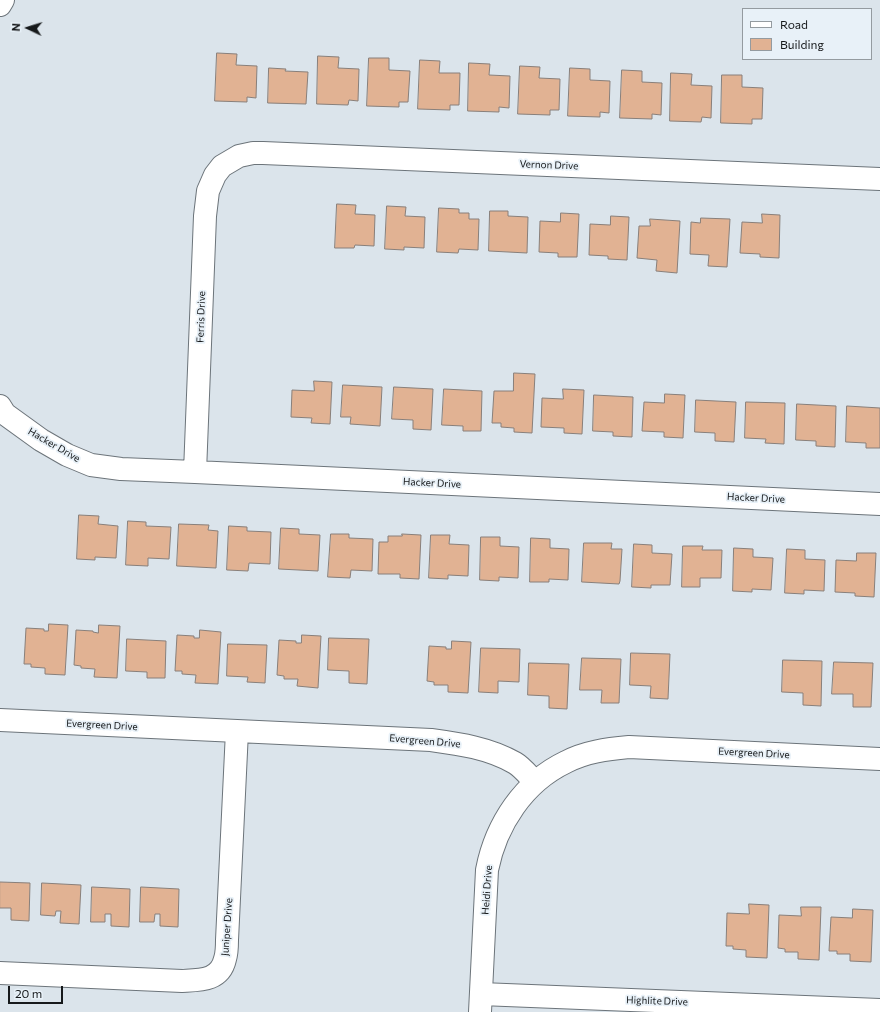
<!DOCTYPE html>
<style>
body{margin:0}
#map{position:relative;width:880px;height:1012px;overflow:hidden;background:#dbe4eb;font-family:Commissioner,sans-serif}
canvas{display:block}
.legend{position:absolute;left:742px;top:8px;width:130px;height:52px;box-sizing:border-box;background:#e8f1f8;border:1px solid #949ba0;margin:0;padding:5px 7px;list-style:none;font-size:12px;color:#16191b}
.legend li{display:flex;align-items:center;gap:8px;height:20px}
.legend b{width:20px;border:1px solid #949ba0}
.north{position:absolute;left:8px;top:8px;width:40px;height:40px;-webkit-text-stroke:3px #e8f1f8;paint-order:stroke;rotate:274deg;font-size:11px;font-weight:700;line-height:16px;text-align:center;color:#16191b}
.north::after{content:'';display:block;margin:auto;width:14px;height:18px;background:#16191b;clip-path:polygon(50% 0,100% 100%,50% 72%,0 100%)}
.scale{position:absolute;left:8px;top:986px;width:55px;height:18px;box-sizing:border-box;border:2px solid #16191b;border-top:0;padding-left:5px;font-size:12px;line-height:14px;white-space:nowrap;color:#16191b;-webkit-text-stroke:3px #e8f1f8;paint-order:stroke}
</style>
<div id="map">
<canvas width="880" height="1012"></canvas>
<ul class="legend">
<li><b style="height:5px;background:#fff"></b>Road</li>
<li><b style="height:11px;background:#e1b293"></b>Building</li>
</ul>
<div class="north">N</div>
<div class="scale">20 m</div>
</div>
<script>
const context = document.querySelector('canvas').getContext('2d');
context.lineJoin = 'round';
function paint(path, color) { context.fillStyle = color; context.fill(path, 'evenodd'); }
function stroke(path, color, width, dash) { context.strokeStyle = color; context.lineWidth = width; context.lineCap = dash ? 'butt' : 'round'; context.setLineDash(dash || []); context.stroke(path); }
function label(font, color, halo, rows, align = 'center') {
  context.font = font + ' Commissioner,sans-serif'; context.lineWidth = 3.5; context.setLineDash([]); context.textBaseline = 'middle'; context.strokeStyle = halo; context.fillStyle = color; for (const [text, x, y, turn = 0] of rows) {
    context.save(); context.translate(x, y); context.rotate((+turn || 0) * Math.PI / 180); context.textAlign = isNaN(turn) ? turn : align; if (halo) context.strokeText(text, 0, 0); context.fillText(text, 0, 0); context.restore();
  }
}
const building = new Path2D(`
 M217,53L237,54L236,65L257,66L256,98L247,97V102L215,101Z
 M318,56L339,57L338,68L359,69L358,101L349,100L348,105L317,104Z
 M369,58H389V70L410,71L408,102H399V107L367,106Z
 M420,60L440,61L439,73H460L459,105H450V110L418,109Z
 M469,63L490,64L489,75L510,76L509,108L499,107V112L468,111Z
 M520,66L540,67L539,78L560,79L559,110H550V115L518,114Z
 M269,68L286,69L285,71L308,72L306,104L268,103Z
 M570,68L590,69V80L610,81L609,113L600,112V117L568,116Z
 M622,70L642,71V82L662,83L661,115L652,114V119L620,118Z
 M671,73L692,74L691,85L712,86L711,118L702,117L701,122L670,121Z
 M722,75H742V87L763,88L762,119H752V124L721,123Z
 M337,204L356,205L355,214L375,215L374,246L355,245L354,248H335Z
 M387,206L406,207L405,216L425,217L424,248L404,247V250L385,249Z
 M439,208L459,209V213H469V219H479L478,250L459,249L458,253L437,252Z
 M490,211H508V216L528,217L527,253L489,251Z
 M561,213L579,214L577,257H558V253L539,252L540,221L560,222Z
 M762,214L780,215L779,258L760,257V254L740,253L742,222L762,223Z
 M611,216L629,217L627,260L608,259V256L589,255L590,224L610,225Z
 M701,218L730,219L727,267L708,266L709,255L690,254L691,222L700,223Z
 M650,219L680,221L677,273L656,271L657,260L637,258L639,226H650Z
 M514,373L535,374L532,433L514,432V428L501,427V423H492L494,391H513Z
 M314,381L332,382L330,424L311,423L312,418L291,417L292,390L314,391Z
 M343,385L382,387L380,426L350,424L351,417H341Z
 M394,387L433,389L431,430L413,429V420L392,419Z
 M444,389L482,391L481,431H463V426L442,425Z
 M563,389L584,390L582,434L564,433V428L541,427L542,398L563,399Z
 M665,394L685,395L683,438L664,437V432L642,431L644,402L664,403Z
 M594,395L633,397L632,437L613,436V432L593,431Z
 M696,400L736,402L734,442L715,441V433L695,432Z
 M746,402L785,403L784,444L765,443L766,439L745,438Z
 M797,404L836,406L835,447L816,446V441L796,440Z
 M847,406L880,408V448H866V443L846,442Z
 M79,515L99,516L98,524L118,526L116,558L95,557V560L77,559Z
 M128,521L146,522V526L171,527L169,559L148,558V566L126,565Z
 M179,524L209,525L208,530L218,531L216,568L177,566Z
 M229,526L247,527V531L271,532L270,564L249,563L248,571L227,570Z
 M281,528L299,529V534L320,535L318,571L279,569Z
 M331,534H349V538L373,539L372,571L351,570L350,578L328,577Z
 M402,534L421,535L419,579L400,578V574H378L379,542H388V536H402Z
 M431,535H450L449,544L469,545L468,576L448,575V579L429,578Z
 M481,537H500V546L519,547L518,578L499,577V581L480,580Z
 M531,538L550,539V548L569,549L568,580L549,579V582H530Z
 M584,543H612L611,549H622L620,581L619,584L582,582Z
 M634,544L652,545V553L672,554L670,585H651V588L632,587Z
 M683,546H703L702,550H722L721,578H700V587H682Z
 M734,548L753,549V557L773,558L771,590L752,589V592L733,591Z
 M787,549L805,550V559L825,560L824,591L804,590V594L785,593Z
 M857,553H876L874,597L855,596V593L835,592L836,560L856,561Z
 M49,624L68,625L65,675L45,674V668L31,667V664H24L26,628L44,629V631H48Z
 M99,625L120,626L117,678L94,677L95,669L81,668V666L74,665L76,630L93,631V632L98,633Z
 M200,630L221,632L218,684L195,683L196,675L182,674V671H175L177,635L194,636V638H199Z
 M302,635L321,636L318,688L297,686L298,679H284V676L277,675L279,640L296,641V643H301Z
 M329,638L369,639L367,684L349,683V671L328,670Z
 M127,639L166,641L165,678H147V672L126,671Z
 M452,641L471,642L468,693L448,692V685H434V682L427,681L429,646L446,647V649H451Z
 M228,644L267,645L265,683L247,682L248,677L227,676Z
 M481,648L520,649L519,682L498,681V693L479,692Z
 M631,653L670,654L668,699L650,698L651,686L630,685Z
 M582,658L621,659L619,703H601L602,690H580Z
 M783,660L822,661L821,706L803,705V693L782,692Z
 M834,662L873,663L871,707H853V694H832Z
 M529,663L569,664L567,709L549,708V696L528,695Z
 M0,882L30,883L29,921L11,920V908H0Z
 M42,883L81,885L79,924L60,923L61,911H56L55,916L41,915Z
 M92,887L130,889L129,927L111,926V914H105V922H91Z
 M141,887L179,889L178,927L160,926V914H155L154,922H140Z
 M749,904L769,905L767,958L746,957V950L733,949V946H726L727,913L749,914Z
 M801,907H821L819,960L798,959V952H785V949L778,948L779,915L801,916Z
 M853,909L873,910L871,962L850,961V954H837V951H829L831,917L852,918Z`);
paint(building, '#e1b293');
stroke(building, '#887f7a', 1);
const street = new Path2D(`
 M0,5L3,0
 M0,406L5,414L41,440L67,455L91,465L121,469L195,472L880,504
 M195,472L205,216L208,191L215,175L222,166L239,156L253,153H263L880,179
 M0,720L431,740C460,744 489,748 515,763C522,767 529,776 535,782
 M0,973L182,981C200,980 220,981 225,959C227,953 227,946 227,940L237,731
 M481,994L880,1010
 M480,1012L487,870C496,824 524,782 566,762C585,752 607,749 629,747L880,759`);
stroke(street, '#6c747a', 24);
stroke(street, '#fff', 22);
label('10px', '#16191b', '#e8f1f8', [
 ["Vernon Drive",549,165,2],
 ["Ferris Drive",201,317,-88],
 ["Hacker Drive",54,445,30],
 ["Hacker Drive",432,483,3],
 ["Hacker Drive",756,498,3],
 ["Evergreen Drive",102,725,3],
 ["Evergreen Drive",425,741,5],
 ["Evergreen Drive",754,753,3],
 ["Heidi Drive",487,890,-86],
 ["Juniper Drive",227,927,-86],
 ["Highlite Drive",657,1001,2]
]);
</script>
